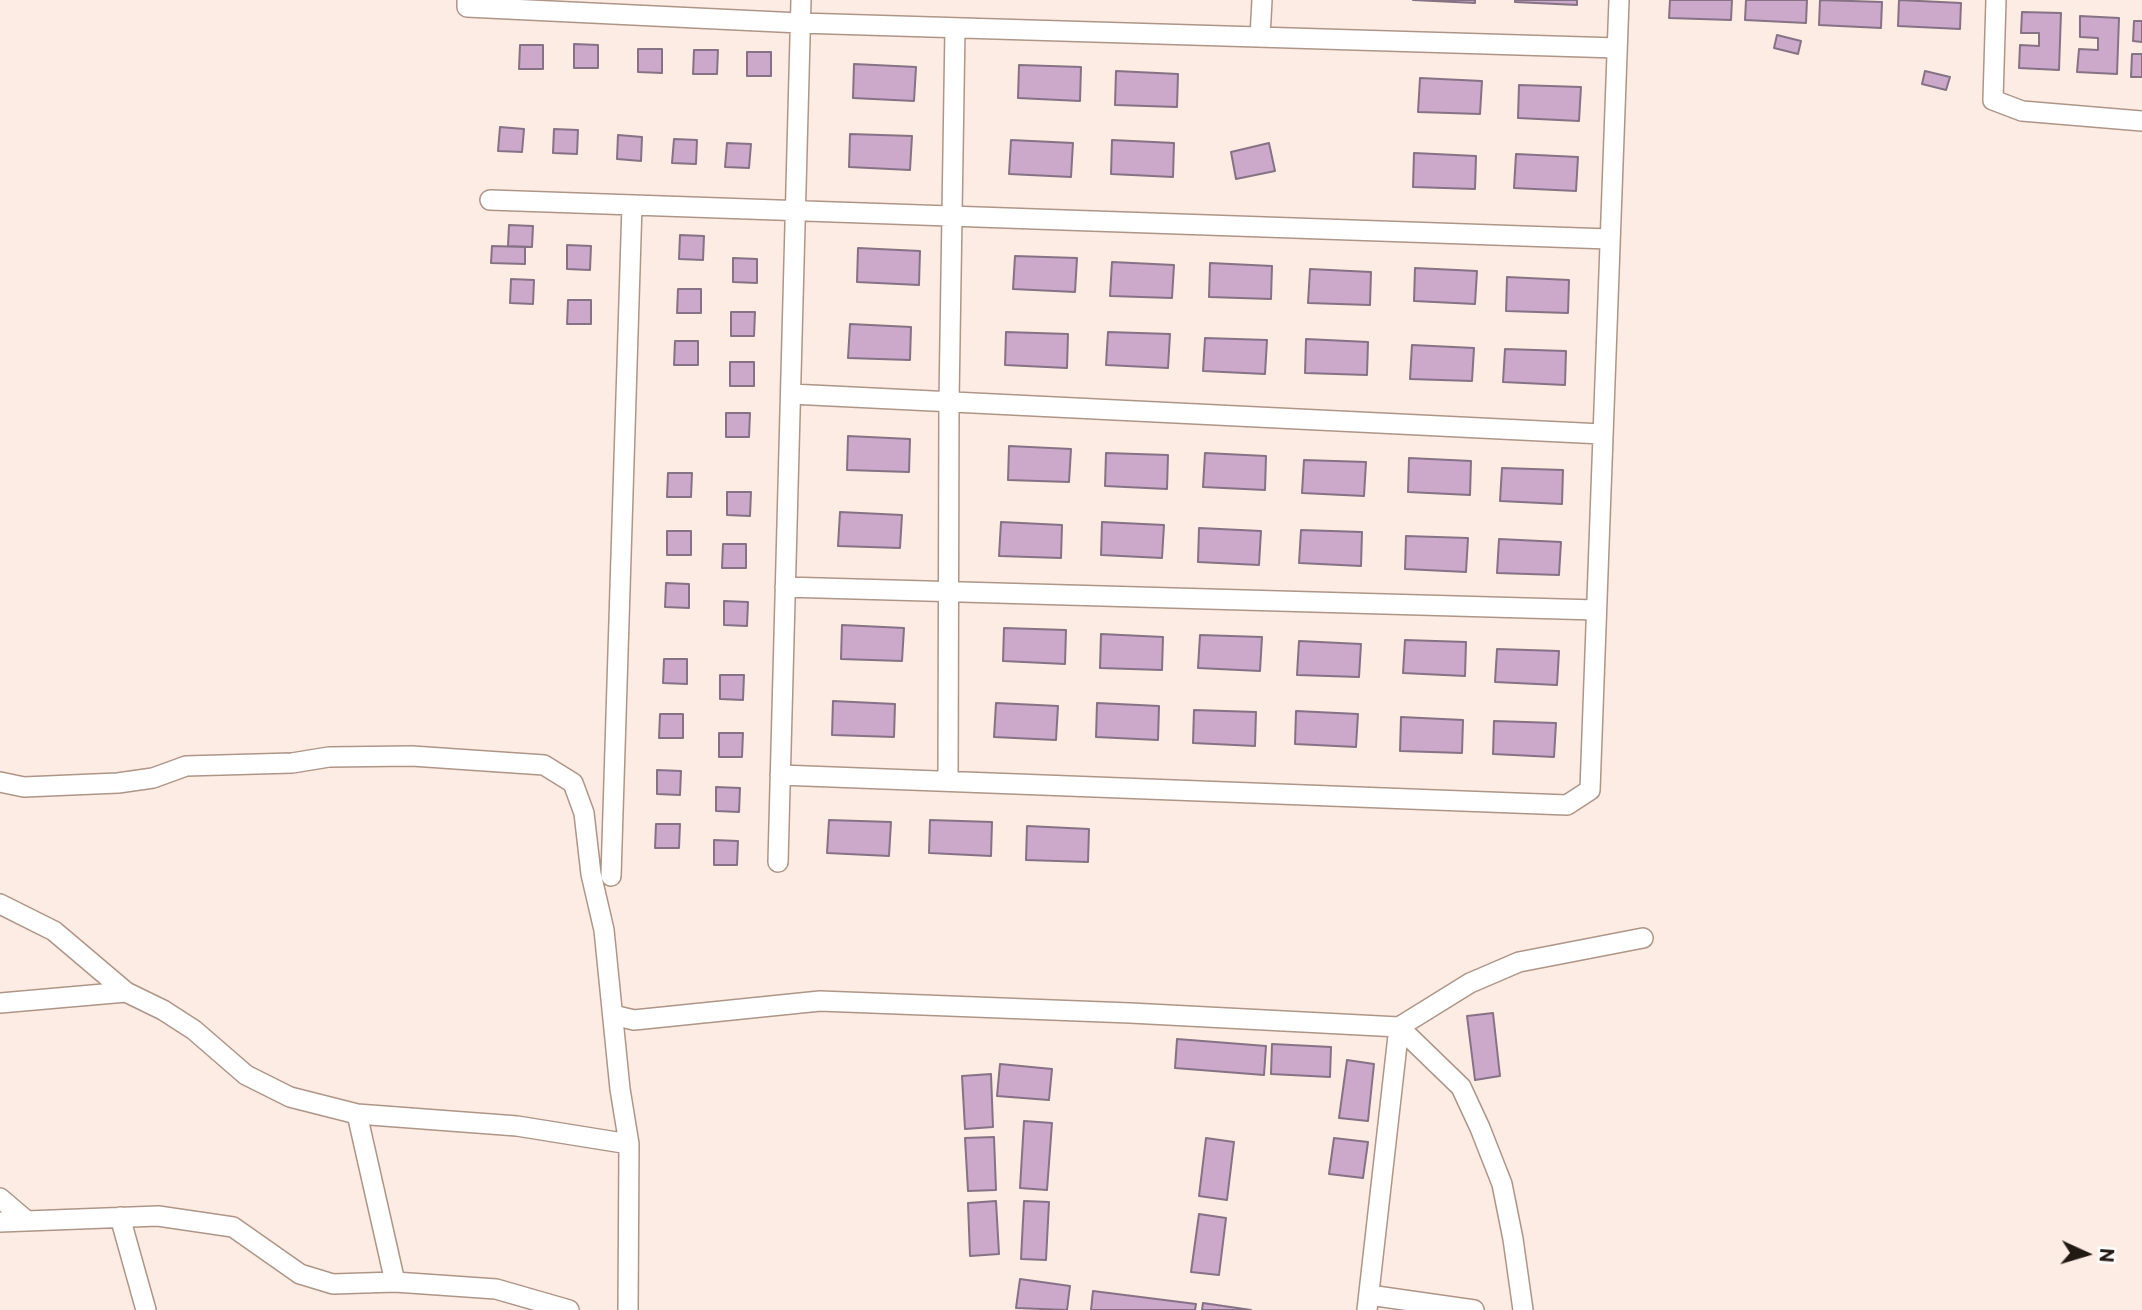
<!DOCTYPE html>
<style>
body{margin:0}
#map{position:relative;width:2142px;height:1310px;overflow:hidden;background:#fdece4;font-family:Commissioner,sans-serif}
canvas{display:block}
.north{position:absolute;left:2051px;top:1219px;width:70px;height:70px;-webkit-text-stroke:5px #fdfdfd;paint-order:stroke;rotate:94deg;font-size:19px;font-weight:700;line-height:28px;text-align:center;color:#221914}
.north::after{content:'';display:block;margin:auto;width:24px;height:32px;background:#221914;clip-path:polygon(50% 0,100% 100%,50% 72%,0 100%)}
</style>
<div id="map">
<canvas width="2142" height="1310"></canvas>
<div class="north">N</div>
</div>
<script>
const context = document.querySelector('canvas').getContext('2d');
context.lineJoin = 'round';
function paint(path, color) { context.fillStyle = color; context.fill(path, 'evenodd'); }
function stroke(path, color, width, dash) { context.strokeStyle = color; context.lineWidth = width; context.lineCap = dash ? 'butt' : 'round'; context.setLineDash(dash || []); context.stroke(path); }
const building = new Path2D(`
 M1413,0H1475V3Z
 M1515,0H1577V5L1515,2Z
 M1670,0H1732L1731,20L1669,18Z
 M1746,0H1807L1806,23L1745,20Z
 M1820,0L1882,2L1881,28L1819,25Z
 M1899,0L1961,3L1960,29L1898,26Z
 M2022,12L2061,13L2059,70L2019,68L2020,45L2039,46V33H2021Z
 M2080,16L2119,18L2117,74L2077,72L2079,49L2098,50V38L2080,37Z
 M2134,21H2142V42L2133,41Z
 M1777,35L1801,41L1798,54L1774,48Z
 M574,44L598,45V68H574Z
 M520,45H543V69H519Z
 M638,49H662V73L638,72Z
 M694,50H718L717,74H693Z
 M747,52H771V76H747Z
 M2132,54H2142V77H2131Z
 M854,64L916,67L914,101L853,98Z
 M1019,65L1081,67L1080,101L1018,98Z
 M1116,71L1178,74L1177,107L1115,105Z
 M1925,71L1950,77L1946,90L1922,84Z
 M1420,78L1482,81L1480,114L1418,112Z
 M1519,85L1581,87L1579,121L1518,118Z
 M500,127L524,129L522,152L498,151Z
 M554,129L578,130L577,154L553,153Z
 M850,134L912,136L910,170L849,167Z
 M618,135L642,137L641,161L617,159Z
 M674,139L697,140L696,164L672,163Z
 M1011,140L1073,143L1071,177L1009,174Z
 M1112,140L1174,143L1173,177L1111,174Z
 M727,143L751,144L749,168L725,167Z
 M1269,143L1275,171L1236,179L1231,152Z
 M1414,153L1476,156L1475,189L1413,187Z
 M1516,154L1578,157L1576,191L1514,188Z
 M509,225L533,226L532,247L508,246Z
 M680,235L704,236L703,260L679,259Z
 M567,245L591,246L590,270L567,269Z
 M492,246L525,247V264L491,263Z
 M858,248L920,251L919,285L857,282Z
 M1015,256L1077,258L1075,292L1013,289Z
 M733,258L757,259V283L733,282Z
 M1112,262L1174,265L1172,298L1110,296Z
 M1210,263L1272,266L1271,299L1209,297Z
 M1415,268L1477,271L1475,304L1414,301Z
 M1310,269L1371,272L1370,305L1308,303Z
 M1507,277L1569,280L1568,313L1506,311Z
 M511,279L534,280L533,304L510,303Z
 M678,289H701V313H677Z
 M568,300H591V324H567Z
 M731,312H755L754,336H731Z
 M850,324L911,327L910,360L848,358Z
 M1006,332L1068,334L1067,368L1005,365Z
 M1108,332L1170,334L1168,368L1106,365Z
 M1205,338L1267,340L1265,374L1203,371Z
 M1306,339L1368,342L1367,375L1305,373Z
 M675,341H698V365H674Z
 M1412,345L1474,348L1472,381L1410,379Z
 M1505,349L1566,351L1565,385L1503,382Z
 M730,362H754V386H730Z
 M726,413H750L749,437H726Z
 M848,436L910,439L909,472L847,470Z
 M1009,446L1071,449L1069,482L1008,480Z
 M1106,453L1168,455L1167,489L1105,486Z
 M1205,453L1266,456L1265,490L1203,487Z
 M1409,458L1471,461L1470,495L1408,492Z
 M1304,460L1366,462L1364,496L1302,493Z
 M1502,468L1563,470L1562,504L1500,501Z
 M668,473H692L691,497H667Z
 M727,492H751L750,516L727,515Z
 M840,512L902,515L900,548L838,546Z
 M1001,522L1062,525L1061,558L999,556Z
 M1102,522L1164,525L1162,558L1101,555Z
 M1199,528L1261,531L1259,565L1198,562Z
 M1301,530L1362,532L1361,566L1299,563Z
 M667,531H691V555H667Z
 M1406,536L1468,538L1466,572L1405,569Z
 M1499,539L1561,542L1559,575L1497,573Z
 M723,544H746V568H722Z
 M666,583L689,584V608L665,607Z
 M724,601L748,602L747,626L724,625Z
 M842,625L904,628L902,661L841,659Z
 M1004,628L1066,630L1065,664L1003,661Z
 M1101,634L1163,637L1162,670L1100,668Z
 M1200,635L1262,637L1260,671L1198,668Z
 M1405,640L1466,642L1465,676L1403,673Z
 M1299,641L1361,644L1359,677L1297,675Z
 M1497,649L1559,651L1557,685L1495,682Z
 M664,659H687V684L663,683Z
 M720,675H744L743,700L720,699Z
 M833,701L895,704L894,737L832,735Z
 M996,703L1058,706L1056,740L994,737Z
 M1097,703L1159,706L1158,740L1096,737Z
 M1194,710L1256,712L1255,746L1193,743Z
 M1296,711L1358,714L1356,747L1295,744Z
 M660,714H683V738H659Z
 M1401,717L1463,720L1462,753L1400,751Z
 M1494,721L1556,723L1554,757L1493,754Z
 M719,733H743L742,757H719Z
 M657,770L681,771L680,795L657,794Z
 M716,787L740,788L739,812L716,811Z
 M829,820L891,822L889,856L827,853Z
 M930,820L992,822L991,856L929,853Z
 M656,824H680L679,848H655Z
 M1027,826L1089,829L1088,862L1026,860Z
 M714,840L738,841L737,865H714Z
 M1493,1013L1500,1076L1475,1080L1467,1016Z
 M1177,1039L1266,1046L1264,1075L1175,1068Z
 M1272,1044L1331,1047L1330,1077L1271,1074Z
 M1347,1060L1374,1064L1368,1121L1339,1118Z
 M1000,1064L1052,1069L1049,1100L997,1096Z
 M991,1074L993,1127L965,1129L962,1076Z
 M1024,1121L1052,1123L1047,1190L1020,1188Z
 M994,1137L996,1190L968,1191L965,1138Z
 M1206,1138L1234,1142L1227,1200L1199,1196Z
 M1334,1138L1368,1142L1363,1178L1329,1174Z
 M996,1201L999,1254L970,1256L968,1203Z
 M1024,1201L1049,1202L1046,1260L1021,1259Z
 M1199,1214L1226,1218L1219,1275L1191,1272Z
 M1020,1279L1070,1286L1067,1310L1016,1308Z
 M1093,1291L1196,1304L1195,1310H1091Z
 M1203,1303L1251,1310H1202Z`);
paint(building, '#cca8cb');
stroke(building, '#857284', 2);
const street = new Path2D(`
 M467,0V7L800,23L1617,48
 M1996,0L1993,100L2022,111L2142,121
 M1260,37L1262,0
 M490,200L1609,239
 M791,394L1602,434
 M785,587L1596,610
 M780,775L1567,805L1590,790L1619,0
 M948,781L949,401L955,28
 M0,782L24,787L118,783L153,778L186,766L292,763L329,757L412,756L544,765L573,783L584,813L591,874L604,930L620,1089L629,1144L628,1310
 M778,862L801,0
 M611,876L632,205
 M0,904L54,931L126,992L163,1010L194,1030L246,1075L290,1097L357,1114L517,1126L629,1144
 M0,1003L126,992
 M613,1015L634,1020L820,1001L1130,1013L1399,1027L1470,983L1519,962L1643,938
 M1399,1027L1461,1087L1480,1128L1502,1184L1513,1239L1523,1310
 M357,1114L395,1282
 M0,1198L27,1221
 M120,1217L146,1310
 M0,1222L158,1216L233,1227L300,1274L333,1284L395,1282L496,1289L569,1310
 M1369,1295L1474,1310
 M1367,1310L1399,1027`);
stroke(street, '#ae9588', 22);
stroke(street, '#fff', 19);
</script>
